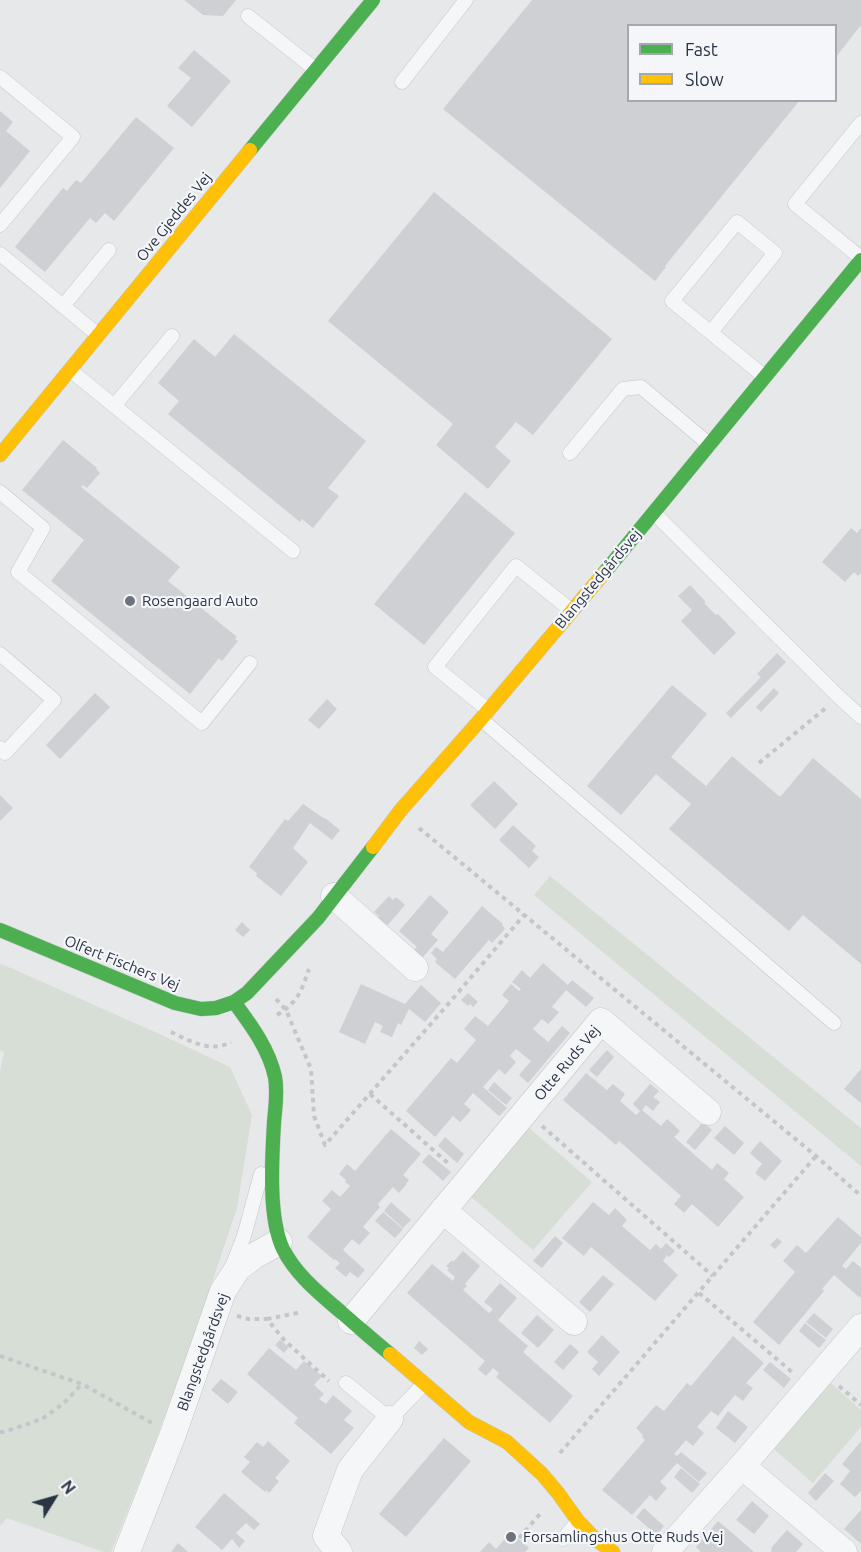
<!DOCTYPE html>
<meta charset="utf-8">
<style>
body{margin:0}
#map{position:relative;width:861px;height:1552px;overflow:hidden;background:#e6e8ea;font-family:Ubuntu,sans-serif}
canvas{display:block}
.legend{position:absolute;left:627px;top:24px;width:210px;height:78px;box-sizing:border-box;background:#f4f6f9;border:2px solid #a4a8b1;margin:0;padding:8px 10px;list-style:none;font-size:18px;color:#2b3445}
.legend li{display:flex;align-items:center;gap:12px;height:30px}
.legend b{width:30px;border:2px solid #a4a8b1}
.north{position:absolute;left:24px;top:1468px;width:60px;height:60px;-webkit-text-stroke:4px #f4f6f9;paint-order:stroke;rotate:53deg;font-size:16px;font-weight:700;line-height:24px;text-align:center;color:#2b3445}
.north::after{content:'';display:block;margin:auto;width:21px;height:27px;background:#2b3445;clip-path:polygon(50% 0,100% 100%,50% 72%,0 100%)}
</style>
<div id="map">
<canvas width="861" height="1552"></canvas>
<ul class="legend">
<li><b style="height:8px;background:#4caf50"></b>Fast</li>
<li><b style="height:8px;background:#ffc107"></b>Slow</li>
</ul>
<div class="north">N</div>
</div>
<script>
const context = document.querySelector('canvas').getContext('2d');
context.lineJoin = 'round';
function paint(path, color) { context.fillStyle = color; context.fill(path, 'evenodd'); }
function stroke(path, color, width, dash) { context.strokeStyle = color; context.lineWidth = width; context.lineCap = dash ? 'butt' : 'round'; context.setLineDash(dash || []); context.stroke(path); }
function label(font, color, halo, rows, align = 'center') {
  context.font = font + ' Ubuntu,sans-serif'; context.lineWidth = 4.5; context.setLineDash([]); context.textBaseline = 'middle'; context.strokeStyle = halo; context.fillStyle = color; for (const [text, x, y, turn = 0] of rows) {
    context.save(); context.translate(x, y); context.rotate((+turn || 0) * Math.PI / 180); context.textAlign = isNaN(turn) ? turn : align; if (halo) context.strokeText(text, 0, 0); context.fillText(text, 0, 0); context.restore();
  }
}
paint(new Path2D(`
 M550,876L861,1128V1166L534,895Z
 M0,964L11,968L166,1037L230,1067L252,1115L237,1208L193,1339L154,1445L111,1552H104L7,1518L0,1526V1072L4,1052L0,1050Z
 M528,1127L592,1182L533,1250L469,1195Z
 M826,1379L861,1410V1427L813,1483L768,1444Z`), '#d6ded6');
paint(new Path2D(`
 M184,0H236L223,16L203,15Z
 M532,0H861V25L836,57V26H628V100H800L665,266L666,267L655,281L443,109Z
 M194,50L231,81L192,127L167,106L191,78L178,68Z
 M0,111L13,122L6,131L30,151L0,188Z
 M136,117L174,148L114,221L105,213L96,223L90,218L45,272L15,247L63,188L67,191L76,180L81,183Z
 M434,192L612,339L533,435L516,422L495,447L511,461L488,489L436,445L453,424L328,321Z
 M234,334L366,441L328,488L339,496L313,528L302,519L300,522L168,414L179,401L158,383L194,339L215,357Z
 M63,440L97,468L96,469L100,473L87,488L83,485L81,487L180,567L168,581L237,637L235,639L238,641L222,661L219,658L190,694L51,581L84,540L22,490Z
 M465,492L515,533L424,645L374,604Z
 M851,528L857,533L861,528V573L858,576L854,572L845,582L822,562Z
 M690,585L706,602L704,603L716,615L718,614L736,633L714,655L681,621L692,610L678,596Z
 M777,653L786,662L731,718L726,713L761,677L757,674Z
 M672,685L707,714L671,757L706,786L732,756L780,797L813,758L861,799V964L803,915L789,931L669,829L691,804L656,774L621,815L587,786Z
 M774,688L779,693L761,712L756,707Z
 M95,693L110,707L60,759L46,745Z
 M327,699L337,709L319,729L308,720Z
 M494,781L518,804L495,829L470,805Z
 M0,795L13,808L0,821Z
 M303,804L325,819V818L340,830L332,840L310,823L293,848L308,862L281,896L256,876L257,873L249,867L285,819L288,821Z
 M513,825L536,846L532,851L539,857L529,868L499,840Z
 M430,895L449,912L431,934L438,940L422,958L413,951L417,947L399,931Z
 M389,896L393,900L396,897L405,905L386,927L376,919L379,916L374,912Z
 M482,906L503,924L502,925L505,929L492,943L489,940L455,979L435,962L437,959L431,953L436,947L443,952Z
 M242,922L250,930L243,937L235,930Z
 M543,963L568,985L572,980L594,998L586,1007L566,990L552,1007L559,1012L553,1019L548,1024L542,1019L533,1029L548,1042L562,1026L570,1033L528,1083L519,1075L531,1061L516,1049L510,1056L516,1062L511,1068L505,1075L499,1069L483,1087L507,1108L499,1116L473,1093L464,1104L471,1110L466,1116L460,1122L453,1116L435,1137L406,1111L451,1058L457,1063L476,1040L464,1029L475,1016L488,1026L509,1001L502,995L511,984L519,991L521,989L512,982L522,970L530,978Z
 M361,984L405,1004L421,985L441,1003L425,1022L409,1009L401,1025L398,1023L392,1037L380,1032L383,1026L375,1022L365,1044L339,1032Z
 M468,993L478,1002L473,1007L470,1004L468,1006L461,1000Z
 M607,1050L614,1057L597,1077L589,1070Z
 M861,1069V1103L844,1089Z
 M586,1073L607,1090L613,1084L625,1094L620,1101L636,1115L640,1111L633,1104L650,1084L659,1091L653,1097L660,1102L653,1111L646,1105L642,1110L661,1126L667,1119L674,1125L680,1131L674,1137L712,1170L717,1163L729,1173L724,1179L744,1197L718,1227L692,1204L684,1213L674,1204L681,1196L619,1141L616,1145L563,1100Z
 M494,1082L512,1098L506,1105L488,1090Z
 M703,1122L712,1130L695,1150L686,1142Z
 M725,1126L744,1143L734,1155L714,1138Z
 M391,1129L421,1154L403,1175L409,1180L405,1186L399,1193L393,1187L378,1204L380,1207L363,1227L370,1233L359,1245L352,1239L343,1250L365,1270L358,1278L350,1272L346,1277L335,1268L340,1263L335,1259L334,1260L307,1237L331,1209L322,1201L332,1190L340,1197L350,1186L345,1182L346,1180L339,1174L347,1164L355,1171Z
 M445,1137L464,1154L457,1163L438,1146Z
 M760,1141L782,1161L765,1181L755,1173L762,1164L750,1153Z
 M429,1154L451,1172L443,1181L422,1162Z
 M391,1202L411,1220L403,1228L384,1211Z
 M593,1202L609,1215L615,1208L627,1220L622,1226L650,1250L656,1244L661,1249L666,1243L675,1251L669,1257L667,1255L663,1261L678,1275L655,1301L591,1247L584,1256L562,1238Z
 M383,1212L403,1229L395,1238L375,1221Z
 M838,1217L861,1237V1243L842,1266L846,1269L853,1261L861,1268V1296L860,1298L834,1275L822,1289L824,1291L779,1345L753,1322L795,1272L783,1261L797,1245L806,1253Z
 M555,1236L563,1243L542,1268L533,1261Z
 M777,1238L782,1242L775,1249L770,1245Z
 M463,1251L480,1266L465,1284L467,1286L463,1290L489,1313L493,1309L484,1302L500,1283L517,1298L498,1320L528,1346L523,1352L573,1396L550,1423L496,1377L499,1373L493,1368L486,1376L478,1369L485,1361L407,1293L432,1264L453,1281L455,1277L447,1270L449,1268L446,1266L452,1260L453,1262Z
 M603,1275L614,1284L590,1312L579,1302Z
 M814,1313L833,1329L826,1338L806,1322Z
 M537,1315L554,1330L538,1348L521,1333Z
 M805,1323L826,1340L819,1348L799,1331Z
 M602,1335L620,1352L599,1376L592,1369L598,1362L587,1352Z
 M733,1336L764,1363L746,1383L753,1388L743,1401L735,1395L718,1416L711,1411L697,1427L704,1433L693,1446L686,1440L674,1454L677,1456L681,1452L707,1473L699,1482L677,1463L660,1482L667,1488L656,1501L650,1495L632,1515L602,1490L645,1440L642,1437L643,1435L636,1428L656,1405L664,1411L687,1383L691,1386Z
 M280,1340L289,1347L284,1353L275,1345Z
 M419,1341L428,1349L422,1355L414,1348Z
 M570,1344L579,1352L563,1370L554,1362Z
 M269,1348L296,1370L304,1361L322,1376L314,1385L324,1394L319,1399L326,1404L333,1395L352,1411L344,1420L354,1428L331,1454L294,1423L298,1418L247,1374Z
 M770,1362L791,1379L784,1388L763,1370Z
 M221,1379L238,1392L228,1404L211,1390Z
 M728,1411L748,1427L735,1443L716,1428Z
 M444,1438L471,1461L406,1537L379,1514Z
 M268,1441L290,1461L275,1478L279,1481L269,1493L266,1490L265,1492L241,1472L250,1462L244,1457L257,1442L263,1447Z
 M861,1441V1491L855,1497L840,1484L850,1471L842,1464Z
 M681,1468L700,1484L692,1493L674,1477Z
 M825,1473L834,1481L816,1501L808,1493Z
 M224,1493L260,1524L254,1530L246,1523L236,1533L245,1541L239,1548L232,1539L222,1550L195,1527Z
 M752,1501L769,1516L754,1534L736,1520Z
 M644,1508L664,1526L657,1535L636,1517Z
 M861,1510V1544L844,1529Z
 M718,1521L737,1537L754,1552H701L696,1547Z
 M787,1530L803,1544L796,1552H771L772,1550L771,1548Z
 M511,1532L529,1548L525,1552H480L489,1542L496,1549Z
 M178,1543L188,1552H171Z`), '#ced0d3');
const lane = new Path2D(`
 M248,16L316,70
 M0,77L73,137L0,225
 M402,82L466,0
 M861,123L795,204L861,258
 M0,254L98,335
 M63,306L109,250
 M711,332L775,253L737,222L672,301L765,377
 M70,370L293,551
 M114,406L172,336
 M570,453L623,389L641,387L710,445
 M0,492L43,528L18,572L202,723L250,663
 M654,513L839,697L861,717
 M0,654L54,700L5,753L0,748
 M488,710L435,667L516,566L572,611
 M481,719L834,1023
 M232,1267L244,1236L261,1174
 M346,1383L390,1419L424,1384
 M563,1539L578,1521`);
const street = new Path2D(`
 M334,896L415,968
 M443,1210L574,1322
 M351,1321L601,1021L708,1112
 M742,1466L844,1552
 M127,1552L173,1434L223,1291L238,1268L254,1256L279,1242
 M339,1552L326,1536L350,1470L390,1419
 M665,1552L742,1466L861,1327`);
const fast = new Path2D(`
 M250,150L373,0
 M604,573L861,260
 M0,930L175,1003L201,1009L216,1008L234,1002L247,993L318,918L373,847
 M234,1002C251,1025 269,1049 275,1077C278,1093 275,1108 274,1123C272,1157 268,1218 283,1249C296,1275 320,1294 341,1312C357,1326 373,1340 390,1354`);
const slow = new Path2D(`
 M0,455L250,150
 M373,847L400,811L481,719L604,573
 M390,1354L469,1422L507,1442L542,1474L558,1493L578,1521L595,1539L613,1552`);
stroke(lane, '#c4c6c8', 15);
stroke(street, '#c4c6c8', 27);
stroke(fast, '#c4c6c8', 15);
stroke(slow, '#c4c6c8', 15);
stroke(new Path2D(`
 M759,763L827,707
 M419,828L816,1156L861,1196
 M276,999L286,1010L311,1069L314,1116L325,1145L450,1002L524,915
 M277,1015C298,1002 301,992 309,969
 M171,1032C190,1041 210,1053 231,1042
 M370,1094L450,1165
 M542,1126L713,1276
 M699,1293L792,1372
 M237,1316L248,1319H267L284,1340L329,1381
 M267,1319L302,1312
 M0,1356L82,1384L152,1423
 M839,1386L861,1405
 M0,1432H4L42,1419L64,1403L82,1384
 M560,1453L816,1156
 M519,1538L540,1514`), '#c5c6ca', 4, [4.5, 4.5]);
stroke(lane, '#f5f6f7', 14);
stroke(street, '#f5f6f7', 26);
stroke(fast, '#4caf50', 14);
stroke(slow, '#ffc107', 14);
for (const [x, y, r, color] of [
 [130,601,6,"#6c737f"],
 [511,1537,6,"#6c737f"]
]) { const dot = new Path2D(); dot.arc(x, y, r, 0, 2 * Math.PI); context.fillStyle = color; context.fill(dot); stroke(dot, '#f4f6f9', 2); }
label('15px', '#2b3445', '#f4f6f9', [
 ["Ove Gjeddes Vej",174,217,-51],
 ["Blangstedgårdsvej",598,579,-50],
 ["Olfert Fischers Vej",122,963,22],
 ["Otte Ruds Vej",567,1063,-50],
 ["Blangstedgårdsvej",203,1352,-70]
]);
label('15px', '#2b3445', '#f4f6f9', [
 ["Rosengaard Auto",142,601],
 ["Forsamlingshus Otte Ruds Vej",523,1537]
], 'left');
</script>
